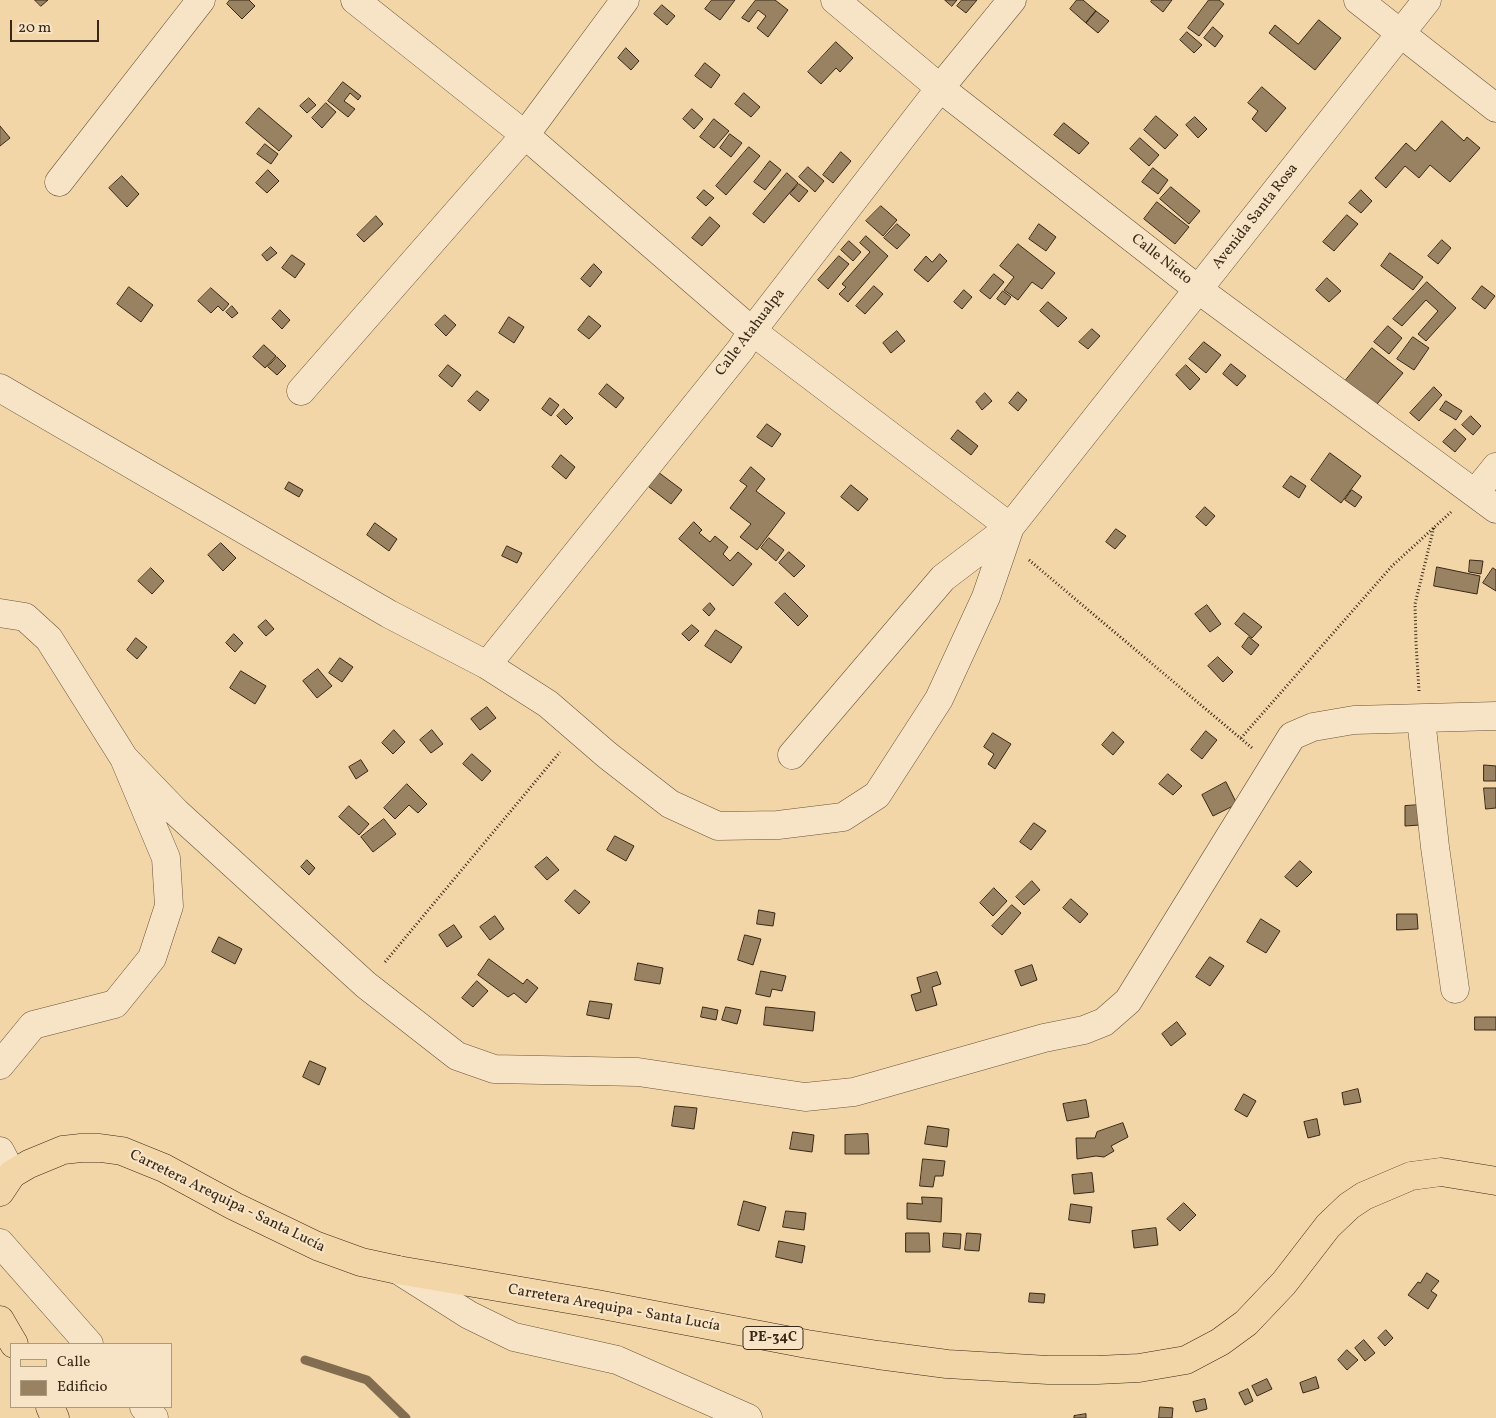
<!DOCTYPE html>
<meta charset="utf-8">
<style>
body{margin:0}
#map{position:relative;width:1496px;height:1418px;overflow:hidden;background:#f2d6a7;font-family:Vollkorn,serif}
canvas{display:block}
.legend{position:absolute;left:10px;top:1343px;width:162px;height:65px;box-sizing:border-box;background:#f7e4c6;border:1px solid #ab9980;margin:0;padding:6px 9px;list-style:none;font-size:15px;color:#392817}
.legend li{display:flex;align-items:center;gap:10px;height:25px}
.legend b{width:25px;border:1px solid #ab9980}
.scale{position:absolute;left:10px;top:20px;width:89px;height:22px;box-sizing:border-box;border:2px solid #392817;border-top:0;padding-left:6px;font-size:15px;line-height:18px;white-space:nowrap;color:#392817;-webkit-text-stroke:4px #f7e4c6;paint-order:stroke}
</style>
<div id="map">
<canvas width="1496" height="1418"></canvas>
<ul class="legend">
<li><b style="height:6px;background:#f2d6a7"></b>Calle</li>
<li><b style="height:14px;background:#998262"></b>Edificio</li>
</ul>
<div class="scale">20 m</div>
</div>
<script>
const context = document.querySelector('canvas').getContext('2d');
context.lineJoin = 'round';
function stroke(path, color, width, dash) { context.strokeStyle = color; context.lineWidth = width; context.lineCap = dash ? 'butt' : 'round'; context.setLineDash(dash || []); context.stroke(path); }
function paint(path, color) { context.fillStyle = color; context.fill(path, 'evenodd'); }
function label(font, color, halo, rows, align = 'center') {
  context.font = font + ' Vollkorn,serif'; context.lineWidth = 4.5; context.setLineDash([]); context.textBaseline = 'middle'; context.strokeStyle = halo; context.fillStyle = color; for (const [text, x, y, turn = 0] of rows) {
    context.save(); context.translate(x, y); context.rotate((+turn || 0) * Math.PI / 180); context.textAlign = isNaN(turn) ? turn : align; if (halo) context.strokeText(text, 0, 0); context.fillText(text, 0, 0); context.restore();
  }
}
stroke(new Path2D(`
 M305,1360L367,1380L406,1418`), '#826d50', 9);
const building = new Path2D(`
 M35,0H48L41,6Z
 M230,0H249L255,6L242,19L227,4Z
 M712,0H735L720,20L705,9Z
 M756,0H775L788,10L768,37L757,28L766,16L758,10L749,22L742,18Z
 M945,0H957L952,6Z
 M962,0H977L966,13L957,6Z
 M1077,0H1083L1096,11L1086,23L1070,9Z
 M1152,0H1172L1163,12L1151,2Z
 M1209,0H1219L1224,4L1199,36L1188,28Z
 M662,5L675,16L667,25L654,14Z
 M1096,11L1109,21L1098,33L1086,23Z
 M1319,20L1341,38L1315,70L1269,33L1275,25L1298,44Z
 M1213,27L1223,36L1215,47L1204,38Z
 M1187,32L1202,45L1194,53L1180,40Z
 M836,42L853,58L840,72L836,68L821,84L808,72Z
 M626,48L639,61L631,70L618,58Z
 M705,63L720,75L711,88L695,76Z
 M343,82L361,96L358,100L350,93L344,101L355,109L348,117L328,101Z
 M1262,87L1286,108L1266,132L1252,119L1258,111L1248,103Z
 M744,93L760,107L751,117L735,104Z
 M309,98L316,105L307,113L300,106Z
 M326,103L336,112L322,128L312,118Z
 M259,108L292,136L279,151L246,123Z
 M692,109L703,119L694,129L683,119Z
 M1156,116L1178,135L1165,149L1144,130Z
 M1195,117L1207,129L1198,138L1186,125Z
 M714,119L729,131L714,148L700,137Z
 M1442,121L1464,141L1467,137L1480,148L1450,182L1430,165L1419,178L1405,166L1386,188L1375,178L1406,143L1415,151Z
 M1064,123L1089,143L1079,154L1054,135Z
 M0,126L10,138L0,146Z
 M730,134L742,143L731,157L720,148Z
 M1140,138L1159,155L1149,166L1130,149Z
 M265,144L278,154L271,164L257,154Z
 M749,147L760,156L726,195L716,186Z
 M841,152L851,161L833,183L823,175Z
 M770,161L781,170L765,190L754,182Z
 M808,167L824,181L815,192L799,177Z
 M1153,168L1168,180L1158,194L1142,182Z
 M268,170L279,181L267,193L256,183Z
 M787,173L798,183L764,223L753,214Z
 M122,176L139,194L127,207L109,188Z
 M799,184L808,191L799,202L790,194Z
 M1171,187L1200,211L1189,224L1160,199Z
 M704,190L714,198L706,206L697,198Z
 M1361,190L1372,201L1361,213L1349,203Z
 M1157,202L1189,227L1175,244L1144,219Z
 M881,206L897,220L883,236L866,221Z
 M1347,215L1358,224L1334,251L1323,242Z
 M376,216L383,224L364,242L357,235Z
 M710,217L720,226L702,246L692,238Z
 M897,224L910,235L897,249L884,238Z
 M1039,224L1056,237L1046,251L1029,239Z
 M866,236L888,256L848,302L839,294L846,287L842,284L870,252L860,243Z
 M1442,240L1451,248L1438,264L1428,256Z
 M849,241L861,252L853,261L841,250Z
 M1018,244L1055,273L1042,289L1032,282L1018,300L1004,290L1014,277L1000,266Z
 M271,247L277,253L267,261L262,255Z
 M1390,253L1423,277L1413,290L1381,266Z
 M940,254L947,261L928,282L914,270L926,256L932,262Z
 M292,255L305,264L295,278L282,268Z
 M839,256L849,264L828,289L818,280Z
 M594,264L602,272L590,287L581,279Z
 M994,274L1004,282L990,299L980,291Z
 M1327,278L1341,291L1329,302L1316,290Z
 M1427,282L1456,308L1426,341L1418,334L1438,311L1426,300L1402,326L1393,319Z
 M874,286L883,294L865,314L856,306Z
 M1482,286L1495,296L1485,309L1472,299Z
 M129,287L153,305L141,322L117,304Z
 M211,288L229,304L223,311L218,306L211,313L198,301Z
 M964,290L972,297L962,309L954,302Z
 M1003,291L1011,297L1005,305L997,299Z
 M1048,302L1067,318L1058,327L1040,311Z
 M232,306L238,313L232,318L226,312Z
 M280,310L290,320L282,329L272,319Z
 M445,315L456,325L446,336L435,325Z
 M589,316L601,326L589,339L578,330Z
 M509,317L524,327L514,343L499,333Z
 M1388,326L1402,338L1389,354L1374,342Z
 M1092,329L1100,336L1088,349L1079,342Z
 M897,331L905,341L891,353L883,343Z
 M1413,337L1429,348L1414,370L1397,359Z
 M1204,342L1221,355L1206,373L1189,359Z
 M264,345L276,356L265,368L253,357Z
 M1372,348L1403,373L1372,410L1342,385Z
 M277,357L286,366L277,375L268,367Z
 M1231,364L1246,376L1237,386L1223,374Z
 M448,365L461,375L452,387L439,376Z
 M1186,365L1200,379L1190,390L1176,375Z
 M607,384L624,398L616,408L599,394Z
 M1434,387L1442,395L1419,421L1410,413Z
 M477,391L489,400L480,411L468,401Z
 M1018,392L1027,400L1018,411L1009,403Z
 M985,393L992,401L982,410L976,402Z
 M550,398L559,405L551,416L542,409Z
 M1446,401L1462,411L1456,420L1440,410Z
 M564,409L573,418L566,425L557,416Z
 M1471,416L1481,426L1473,435L1462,425Z
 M767,424L781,434L772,447L757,437Z
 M1455,429L1466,439L1455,452L1443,442Z
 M958,430L978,446L971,455L951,439Z
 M1330,453L1361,476L1341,503L1311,480Z
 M561,455L575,467L566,479L552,467Z
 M751,467L765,479L756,491L785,513L757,550L740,537L751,524L730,508L747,486L740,481Z
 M654,469L682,490L671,504L644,483Z
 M1291,476L1306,486L1299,498L1283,487Z
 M289,482L303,490L299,497L285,489Z
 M851,485L868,499L858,511L841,497Z
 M1352,490L1362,497L1355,507L1345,500Z
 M1205,507L1215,516L1206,526L1196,517Z
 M694,522L702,530L699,533L710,542L715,536L728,547L723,554L730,561L738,552L752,564L733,586L679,539Z
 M375,523L397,539L389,551L367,535Z
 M1116,529L1126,536L1115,549L1106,542Z
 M769,538L784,550L776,561L761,548Z
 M221,543L236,558L223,571L208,555Z
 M507,546L522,553L517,563L502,556Z
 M789,552L805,566L794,577L779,563Z
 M1470,560L1483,561L1481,574L1469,572Z
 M1437,567L1480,576L1477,594L1434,586Z
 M151,568L164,581L152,594L138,581Z
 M1493,568L1496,570V591L1483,583Z
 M785,593L808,616L798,626L775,603Z
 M710,603L715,609L709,616L703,610Z
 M1207,605L1221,624L1210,632L1195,614Z
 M1244,613L1262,627L1252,638L1235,624Z
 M266,620L274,629L266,636L258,627Z
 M692,625L699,631L689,641L682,634Z
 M716,630L742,647L731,663L705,646Z
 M234,634L243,643L235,652L226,643Z
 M1249,637L1259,645L1251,655L1242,647Z
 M136,638L147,647L137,659L127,650Z
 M1218,657L1233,672L1223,682L1208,666Z
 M340,658L353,667L342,682L329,673Z
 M318,669L332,686L317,698L303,681Z
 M241,671L266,686L255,704L230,688Z
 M487,707L496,718L480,730L471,719Z
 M394,730L405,742L393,754L382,743Z
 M432,730L443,744L431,753L420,740Z
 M1206,731L1217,740L1202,759L1191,750Z
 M1113,732L1124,742L1113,755L1102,745Z
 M993,733L1011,744L995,769L988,764L994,754L984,747Z
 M472,754L491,771L482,781L463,764Z
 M361,760L368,771L356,779L349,767Z
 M1484,765L1496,766V781H1484Z
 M1168,774L1182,786L1173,795L1159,784Z
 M1226,782L1237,804L1213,816L1202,795Z
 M407,784L427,804L418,813L409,805L395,819L384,808Z
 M1484,788H1496V808L1486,809Z
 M1420,805V825L1405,826V806Z
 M349,806L369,824L359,835L339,817Z
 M384,819L396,834L373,852L361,837Z
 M1034,823L1046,831L1031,850L1020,842Z
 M615,836L634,846L626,861L607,850Z
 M547,857L559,870L547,880L535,867Z
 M307,860L315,868L309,875L301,867Z
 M1300,861L1312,872L1297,887L1285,877Z
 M1032,881L1040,890L1024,905L1016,897Z
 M994,888L1007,901L993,916L980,903Z
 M575,890L590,902L579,914L565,901Z
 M1071,899L1088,914L1080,923L1063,908Z
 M1012,905L1021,913L1002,935L992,926Z
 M759,910L775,913L773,926L757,924Z
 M1397,914H1417L1418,929L1397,930Z
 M495,916L504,929L490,940L480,927Z
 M1261,919L1280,931L1266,953L1247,942Z
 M454,925L462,937L447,947L439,935Z
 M745,935L761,939L753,965L738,960Z
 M219,937L242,949L235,964L212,952Z
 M1210,957L1224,966L1210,986L1196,977Z
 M489,959L523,984L527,979L538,988L526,1003L514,993L508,997L478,975Z
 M638,963L663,968L660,984L635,980Z
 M1032,965L1037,980L1021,986L1015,971Z
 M761,971L786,976L782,991L772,989L770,997L756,994Z
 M937,972L941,984L932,987L937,1005L916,1011L911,995L921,992L917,978Z
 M477,981L488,991L473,1007L462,998Z
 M590,1001L612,1004L609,1019L587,1015Z
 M703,1007L718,1010L716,1020L701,1017Z
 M726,1007L741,1010L737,1024L722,1020Z
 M766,1007L815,1012L813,1031L764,1025Z
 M1475,1017H1496V1030H1475Z
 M1177,1022L1186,1034L1171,1046L1162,1034Z
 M310,1061L326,1068L319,1085L303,1077Z
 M1358,1089L1361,1102L1344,1105L1342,1093Z
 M1244,1094L1256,1101L1247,1117L1235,1110Z
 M1086,1100L1089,1117L1067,1121L1063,1104Z
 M675,1106L697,1108L694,1129L672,1126Z
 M1317,1119L1320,1135L1308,1138L1304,1122Z
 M1123,1123L1128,1137L1111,1146L1114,1151L1104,1157L1096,1156L1077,1159L1076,1138H1095L1097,1132Z
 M928,1126L949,1129L947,1147L925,1144Z
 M793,1132L814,1135L812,1152L790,1149Z
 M868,1134L869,1154H845V1135Z
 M923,1159L945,1161L943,1176H935L933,1187L920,1186Z
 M1092,1173L1094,1192L1074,1194L1072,1175Z
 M922,1197L942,1198L941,1222L907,1219V1203L922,1204Z
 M744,1201L766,1207L759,1231L738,1225Z
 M1184,1203L1196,1215L1180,1231L1167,1219Z
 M1071,1204L1092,1207L1090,1223L1069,1220Z
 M786,1211L806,1213L804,1230L783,1227Z
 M1156,1228L1158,1245L1134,1248L1132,1231Z
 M906,1233H929L930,1252H906Z
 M944,1233L961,1234L960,1249L943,1247Z
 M967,1233L981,1234L979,1251L965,1250Z
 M779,1241L805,1246L802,1263L776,1257Z
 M1427,1273L1439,1281L1431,1291L1437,1295L1428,1309L1408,1295L1418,1282L1420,1283Z
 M1030,1293L1045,1294L1044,1303L1029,1302Z
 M1386,1330L1393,1338L1385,1346L1378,1338Z
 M1364,1340L1375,1353L1365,1361L1355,1348Z
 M1347,1350L1358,1360L1347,1370L1338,1360Z
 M1316,1377L1319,1388L1303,1393L1300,1383Z
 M1267,1379L1272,1389L1257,1396L1252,1386Z
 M1248,1389L1253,1401L1245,1405L1239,1393Z
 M1205,1399L1207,1409L1196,1412L1193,1402Z
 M1160,1407L1173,1408L1172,1418H1159Z
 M1086,1414V1418H1074V1416Z`);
paint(building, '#998262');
stroke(building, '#392817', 1);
const minor = new Path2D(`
 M355,0L525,135L752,331L1010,527
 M835,0L940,88L1199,290L1496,509
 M1358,0L1496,108
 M59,182L201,0
 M0,388L389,614L487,665L548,704L607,755L670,804L718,826L778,825L843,817L877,795L939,699L986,597L1010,527
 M301,391L525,135L625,0
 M1475,493L1496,467
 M0,613L25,617L49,639L124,758L166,858L169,906L152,958L115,1004L33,1025L0,1065
 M487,665L741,349L752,331L940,88L1012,0
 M1421,719L1435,847L1455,989
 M792,755L943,578L1010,527L1427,0
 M124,758L176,812L366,985L457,1056L494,1069L638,1072L805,1097L854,1092L1044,1038L1084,1030L1104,1022L1128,1001L1292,736L1313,727L1354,720L1496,716
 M0,1151L12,1174
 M0,1243L89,1344
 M398,1270L469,1315L514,1337L617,1360L748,1418
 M144,1407L154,1418`);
const primary = new Path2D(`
 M0,1192L12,1174L29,1164L63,1150L81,1148H100L122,1151L164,1168L234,1206L317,1246L361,1262L398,1270L597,1304L807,1344L878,1355L947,1364L1048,1370H1097L1139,1368L1186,1360L1220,1342L1246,1323L1284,1283L1328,1226L1349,1206L1364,1196L1411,1176L1441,1172L1496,1181
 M0,1320L14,1344
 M50,1407L55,1418`);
stroke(minor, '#67543b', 29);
stroke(primary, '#392817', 29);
stroke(new Path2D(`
 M1029,560L1252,748
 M1419,691L1416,643L1415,604L1434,527
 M1241,738L1392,566L1451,512
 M385,962L560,752`), '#392817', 3, [1, 2.5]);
stroke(minor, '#f7e4c6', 28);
stroke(primary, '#f2d6a7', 28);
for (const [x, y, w] of [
 [773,1338,60]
]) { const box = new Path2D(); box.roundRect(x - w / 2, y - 11.5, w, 23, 4); context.fillStyle = '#f7e4c6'; context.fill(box); stroke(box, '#392817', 1); }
label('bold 14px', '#392817', null, [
 ["PE-34C",773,1338]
]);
label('15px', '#392817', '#f7e4c6', [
 ["Avenida Santa Rosa",1256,217,-52],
 ["Calle Nieto",1161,260,38],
 ["Calle Atahualpa",751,333,-53],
 ["Carretera Arequipa - Santa Lucía",227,1202,26],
 ["Carretera Arequipa - Santa Lucía",614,1309,10]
]);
</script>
